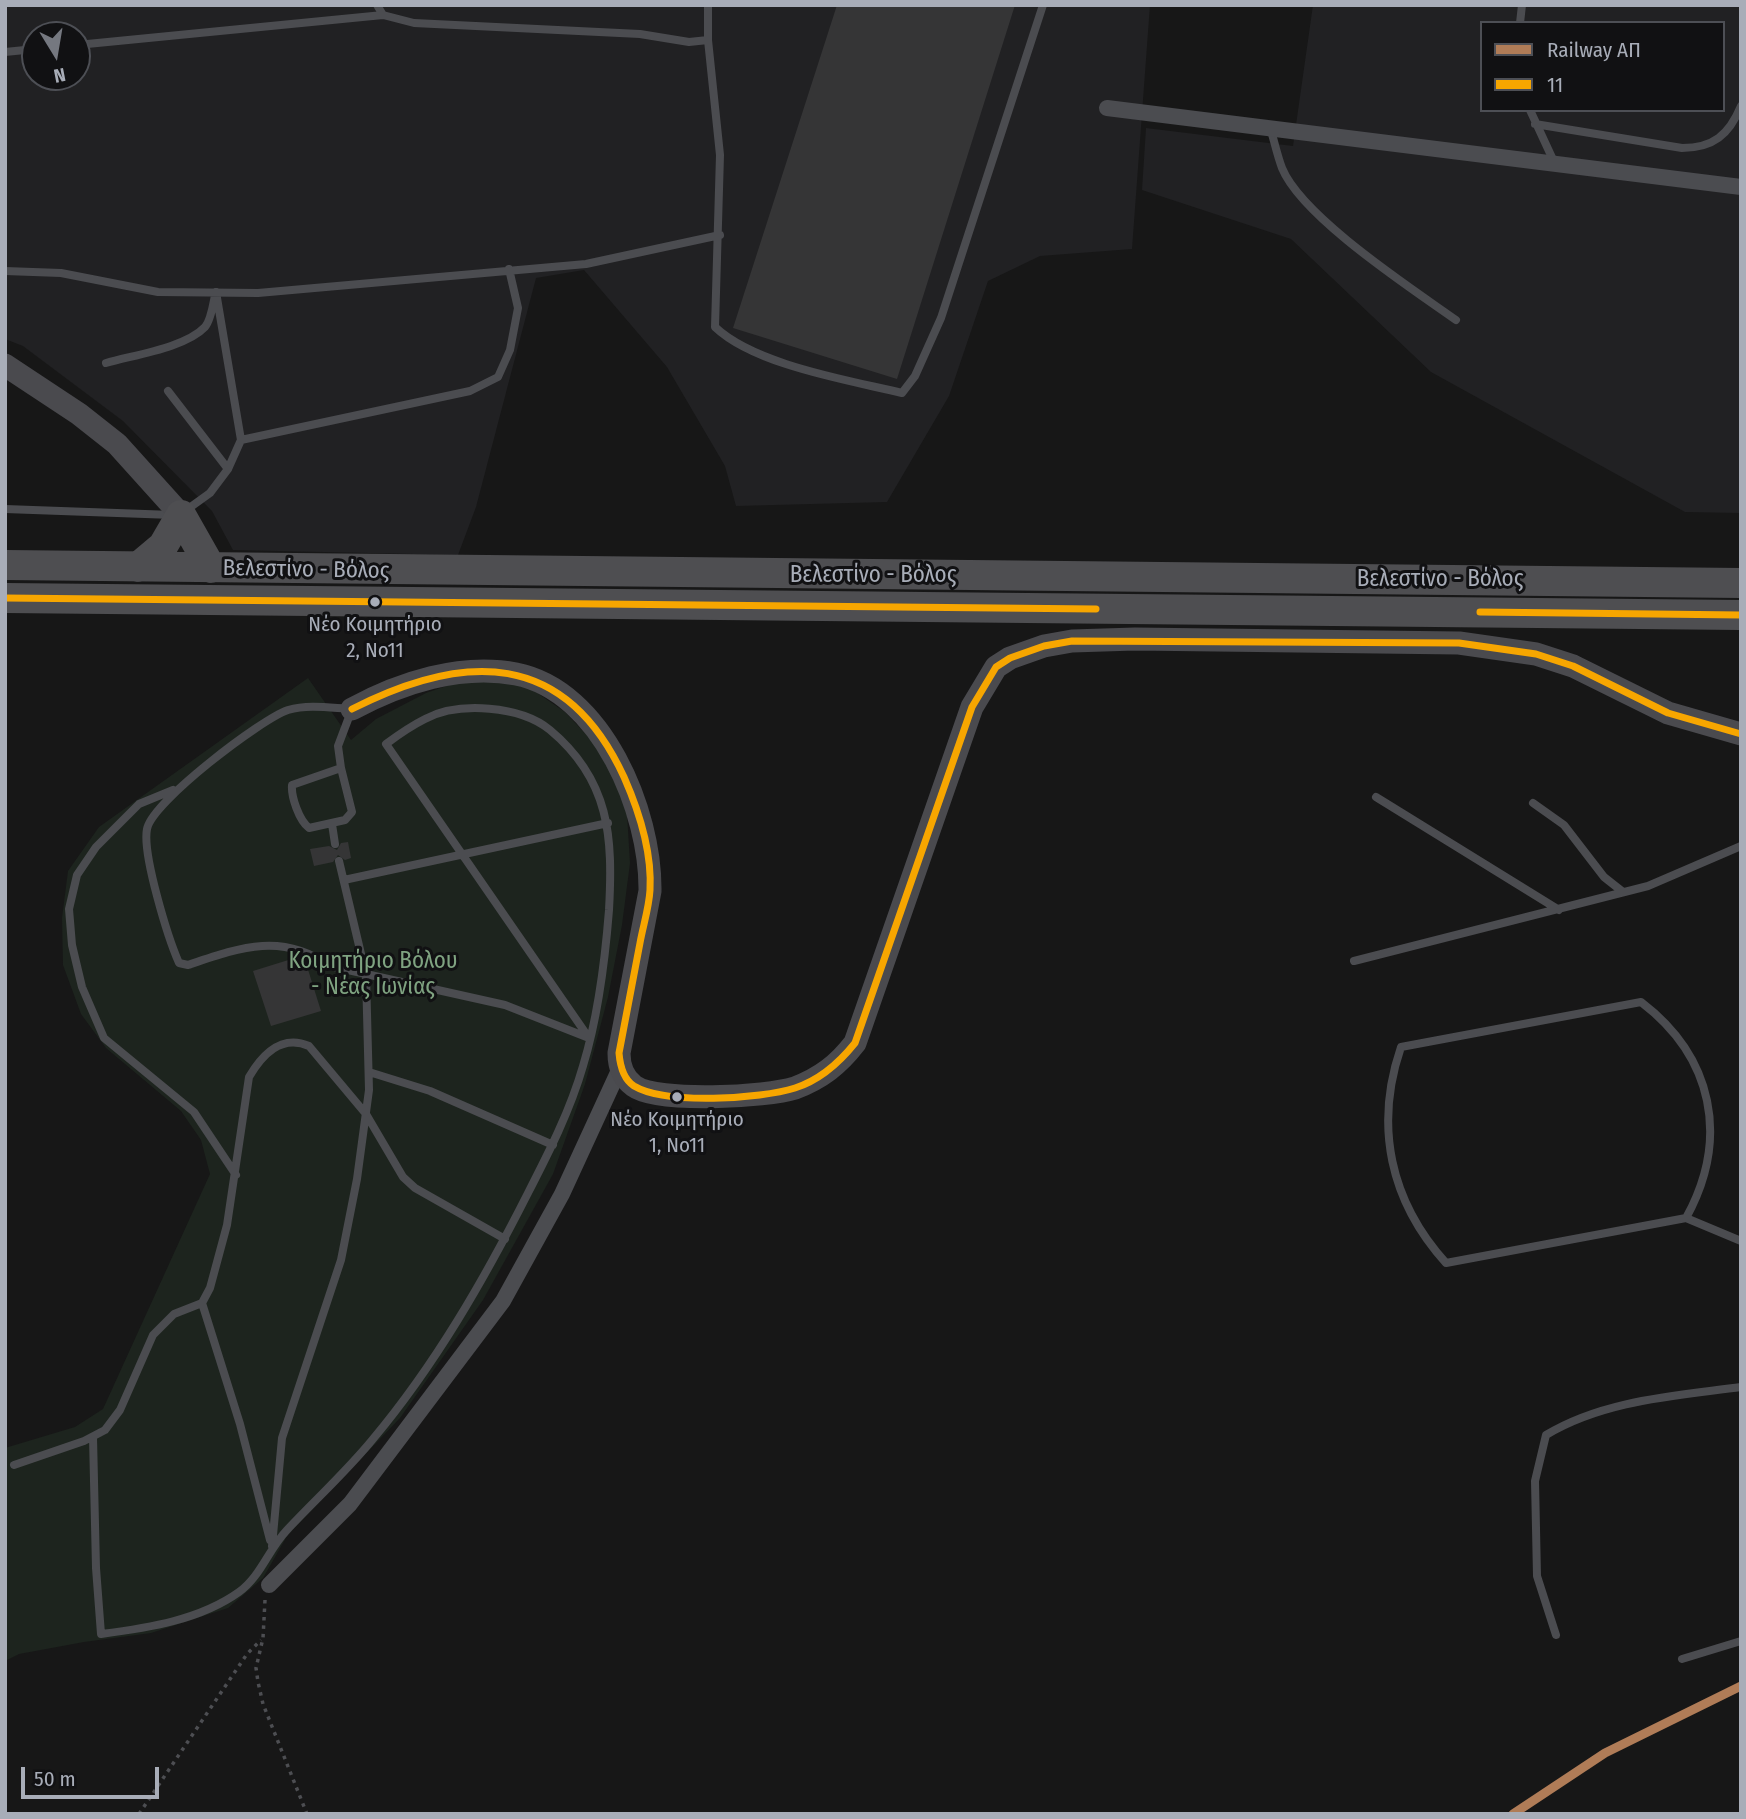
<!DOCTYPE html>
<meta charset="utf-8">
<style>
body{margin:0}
#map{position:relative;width:1746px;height:1819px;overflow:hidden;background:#171717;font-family:"Fira Sans Condensed",sans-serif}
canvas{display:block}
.frame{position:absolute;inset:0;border:7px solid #a8adb8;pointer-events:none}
.legend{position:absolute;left:1480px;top:21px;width:245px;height:91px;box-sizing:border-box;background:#111113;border:2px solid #4d4f55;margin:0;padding:9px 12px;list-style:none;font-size:21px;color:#a8adb8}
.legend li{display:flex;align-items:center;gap:14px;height:35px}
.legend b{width:35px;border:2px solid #4d4f55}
.north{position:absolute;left:21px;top:21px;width:70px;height:70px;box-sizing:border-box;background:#111113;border:2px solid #4d4f55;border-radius:50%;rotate:169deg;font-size:19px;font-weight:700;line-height:28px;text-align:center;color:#a8adb8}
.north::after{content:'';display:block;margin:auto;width:24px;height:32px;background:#757880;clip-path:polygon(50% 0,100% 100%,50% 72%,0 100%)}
.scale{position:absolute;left:21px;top:1767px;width:138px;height:32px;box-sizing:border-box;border:4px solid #a8adb8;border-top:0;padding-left:9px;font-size:21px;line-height:24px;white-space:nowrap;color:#a8adb8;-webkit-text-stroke:5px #111113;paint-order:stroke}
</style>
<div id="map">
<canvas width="1746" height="1819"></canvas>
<div class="frame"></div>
<ul class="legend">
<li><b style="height:9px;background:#b07c57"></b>Railway ΑΠ</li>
<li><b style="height:9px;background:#f7a600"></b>11</li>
</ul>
<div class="north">N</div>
<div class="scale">50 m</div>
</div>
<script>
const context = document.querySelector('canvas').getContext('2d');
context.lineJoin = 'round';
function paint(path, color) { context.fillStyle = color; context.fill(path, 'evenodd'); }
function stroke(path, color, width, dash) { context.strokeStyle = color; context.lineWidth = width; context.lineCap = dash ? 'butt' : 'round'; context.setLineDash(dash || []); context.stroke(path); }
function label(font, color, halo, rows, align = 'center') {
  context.font = font + ' "Fira Sans Condensed",sans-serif'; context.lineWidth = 6; context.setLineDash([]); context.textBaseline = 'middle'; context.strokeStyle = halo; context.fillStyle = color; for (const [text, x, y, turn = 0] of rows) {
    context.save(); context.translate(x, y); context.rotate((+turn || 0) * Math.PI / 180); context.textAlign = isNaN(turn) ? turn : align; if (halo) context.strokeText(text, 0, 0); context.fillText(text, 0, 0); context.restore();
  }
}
paint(new Path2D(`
 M5,5H1150L1132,249L1040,256L988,281L949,396L887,502L736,506L725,466L667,367L584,270L536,278L476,507L458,555L233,550L212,511L123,421L23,346L5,339ZM35,35H77V77H35Z
 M1313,5H1741V513L1685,512L1431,372L1291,239L1142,190L1146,128L1293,146ZM1482,23H1723V110H1482Z`), '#212123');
paint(new Path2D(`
 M308,678L351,740L376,719L426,693L455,683L488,681L527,686L565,712L594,743L618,776L627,814L630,863L622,925L608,997L585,1084L553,1174L483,1300L400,1418L287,1536L263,1578L228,1608L151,1633L84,1642L19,1654L5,1661V1448L75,1427L103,1409L210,1174L201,1140L181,1111L106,1048L81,1014L63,965L62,918L68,871L99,827Z`), '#1d241e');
paint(new Path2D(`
 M837,5H1015L897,379L733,328Z
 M348,842L351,858L345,860L338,855L333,862L314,866L310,849L329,846L337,850L341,843Z
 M298,957L305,960L321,1011L271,1026L253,971Z`), '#353536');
stroke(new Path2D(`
 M265,1600L263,1638L256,1668L258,1682L263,1704L307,1814
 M139,1814L247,1654L261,1640`), '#4d4e52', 3.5, [3.5, 5]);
stroke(new Path2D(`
 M377,5L383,15L414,23L640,34L689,42L708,40
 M708,5V40L720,155L715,327C755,365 848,380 902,393L915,376L941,318L1043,5
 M1520,23L1522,5
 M77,45L383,15
 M5,52L35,49
 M1530,110L1555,164
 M1535,124L1682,148C1713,148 1729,135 1741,106
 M1270,127C1274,140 1277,155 1282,168C1302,217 1411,288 1456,320
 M5,271L61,273L158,292L258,293L586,264L720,235
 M106,363C133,355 185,348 205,327C211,320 213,305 215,295
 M168,391L228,469
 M241,440L470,391L498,377L510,350L518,308L509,269
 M5,509L173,515
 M185,511L210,493L228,469L241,440L216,292
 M341,768L338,746L352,709C331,708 309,704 288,710C261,719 152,802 147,829C142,854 168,938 179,963L188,965C241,947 282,932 330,966L505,1005L589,1038
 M341,768L352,812L345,820L309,828C299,820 291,797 292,785Z
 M173,790L139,804L96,847L77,875L69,909L72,945L82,987L104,1038L194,1112L236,1175
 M1376,797L1559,910
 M1533,803L1564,825L1604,877L1623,892
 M332,824L335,844
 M344,880L608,823
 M1354,961L1648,886L1741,846
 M369,1072L430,1091L553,1145
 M1686,1218C1730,1138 1713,1057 1641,1002L1401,1047C1374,1126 1390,1201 1446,1263L1686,1218L1741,1241
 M202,1303L240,1424L270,1540
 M93,1437L96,1568L101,1634C148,1628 200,1620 239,1592C261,1576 268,1550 287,1530C315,1500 347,1471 373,1439C435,1365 484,1280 528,1193C549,1152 570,1111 583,1066C598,1017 605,961 609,910C613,837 610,780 550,730C521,706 459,701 425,719C411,726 398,735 386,744L589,1038
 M14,1465L84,1441L105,1430L120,1410L153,1335L174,1314L202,1303L210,1288L227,1225L249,1077C262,1055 281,1034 309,1046L366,1114L403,1177L415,1188L505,1239
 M272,1546L282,1438L341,1260L357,1179L369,1090L366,975L339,861
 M1556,1635L1537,1576L1535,1481L1546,1435C1604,1400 1675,1396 1741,1387
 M1682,1659L1741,1641`), '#4b4c50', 8);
stroke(new Path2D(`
 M1107,108L1741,187
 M269,1585L350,1504L503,1301L562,1194L620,1068`), '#4b4c50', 16);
stroke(new Path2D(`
 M5,365L79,414L117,444L181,515
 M352,709C400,683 461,663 516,674C602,691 651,812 650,891L619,1053C619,1066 623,1078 634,1086C657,1103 767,1097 795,1088C821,1078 838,1065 855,1043L972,707L996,667L1010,658L1044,646L1072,641L1135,639L1459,643L1536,654L1573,666L1668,713L1741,734`), '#4a4a4e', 23);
stroke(new Path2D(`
 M181,515L211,568
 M5,565L1741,583
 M138,567L163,546L181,515
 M5,598L1741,615`), '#4e4e51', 30);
stroke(new Path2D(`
 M5,598L1096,609
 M1480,612L1741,615
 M352,709C464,652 565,649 624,777C639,811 652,853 650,890C649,908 643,926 640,943C633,980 626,1016 619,1053C620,1065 623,1079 634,1086C666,1105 760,1099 795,1088C820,1080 839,1063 855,1043L972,707L996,667L1010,658L1044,646L1072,641L1459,643L1536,654L1573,666L1668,713L1741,734`), '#f7a600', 7);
stroke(new Path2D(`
 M1513,1814L1605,1753L1741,1686`), '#b07c57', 9);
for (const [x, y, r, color] of [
 [375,602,6,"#a8adb8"],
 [677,1097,6,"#a8adb8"]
]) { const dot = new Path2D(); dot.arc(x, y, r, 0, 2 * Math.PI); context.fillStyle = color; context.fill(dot); stroke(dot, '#111113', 2.5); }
label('21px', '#a8adb8', '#111113', [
 ["Νέο Κοιμητήριο",375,625],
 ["2, Νο11",375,651],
 ["Νέο Κοιμητήριο",677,1120],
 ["1, Νο11",677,1146]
]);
label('23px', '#a8adb8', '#111113', [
 ["Βελεστίνο - Βόλος",306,570,1],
 ["Βελεστίνο - Βόλος",873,576],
 ["Βελεστίνο - Βόλος",1440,580]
]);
label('23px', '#7fa381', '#111113', [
 ["Κοιμητήριο Βόλου",373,962],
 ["- Νέας Ιωνίας",373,988]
]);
</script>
